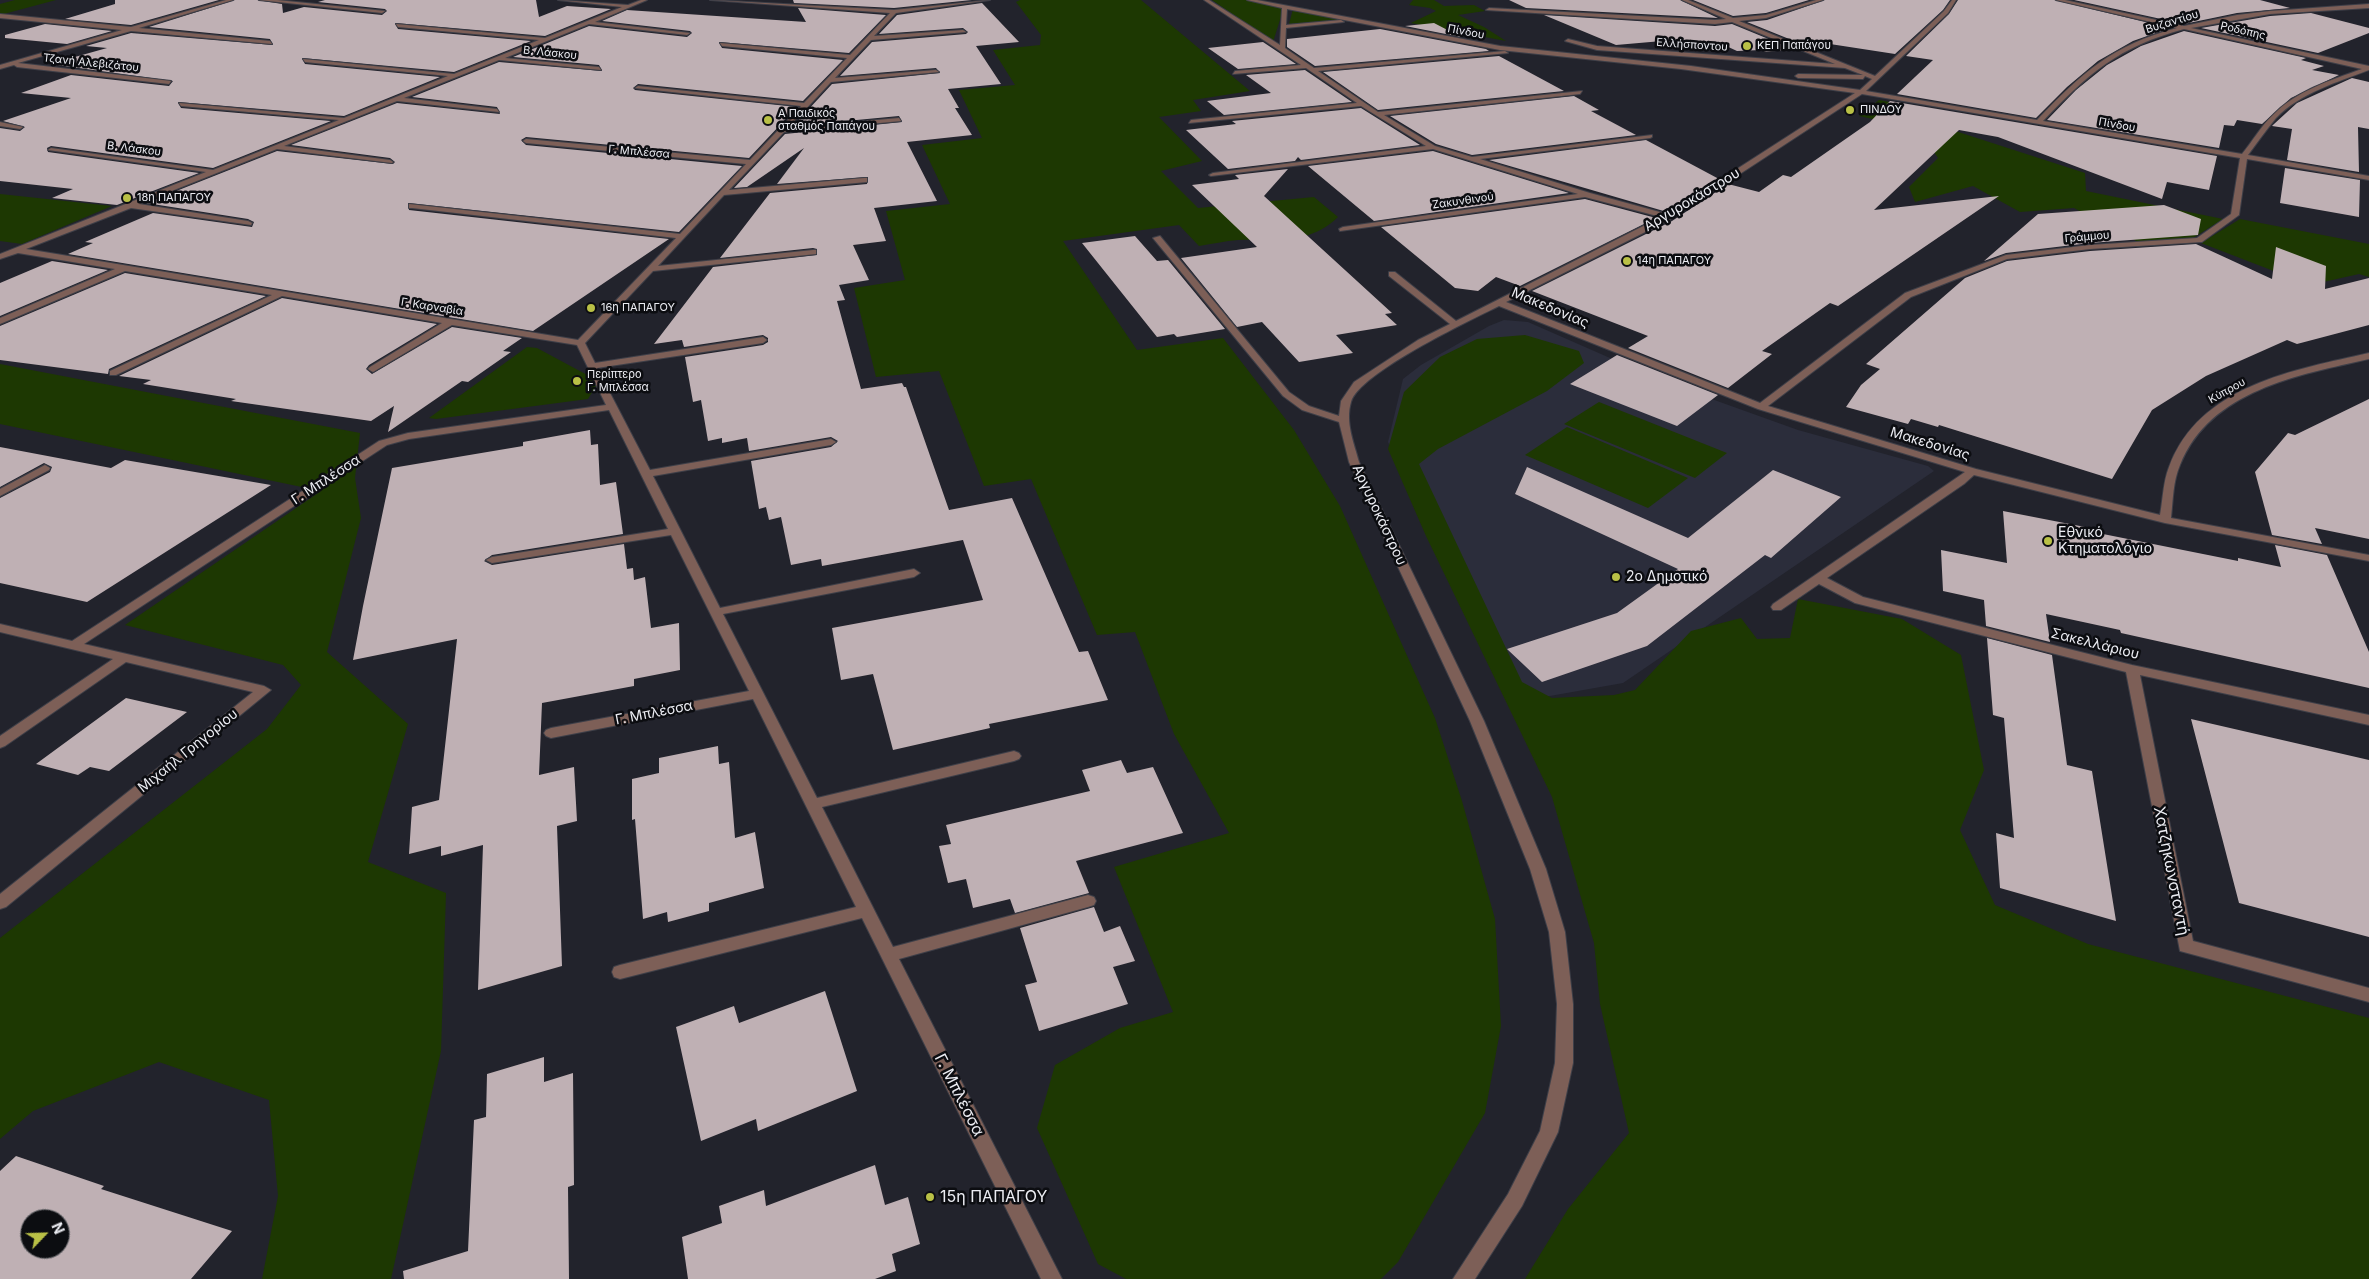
<!DOCTYPE html>
<meta charset="utf-8">
<style>
body{margin:0}
#map{position:relative;width:2369px;height:1279px;overflow:hidden;background:#22232c;font-family:Inter,sans-serif}
canvas{display:block}
.north{position:absolute;left:20px;top:1209px;width:50px;height:50px;box-sizing:border-box;background:#0c0d11;border:1px solid #66676b;border-radius:50%;rotate:66deg;font-size:14px;font-weight:700;line-height:20px;text-align:center;color:#ecedf3}
.north::after{content:'';display:block;margin:auto;width:18px;height:22px;background:#b9c046;clip-path:polygon(50% 0,100% 100%,50% 72%,0 100%)}
</style>
<div id="map">
<canvas width="2369" height="1279"></canvas>
<div class="north">N</div>
</div>
<script>
const context = document.querySelector('canvas').getContext('2d');
context.lineJoin = 'round';
function paint(path, color) { context.fillStyle = color; context.fill(path, 'evenodd'); }
function stroke(path, color, width, dash) { context.strokeStyle = color; context.lineWidth = width; context.lineCap = dash ? 'butt' : 'round'; context.setLineDash(dash || []); context.stroke(path); }
function label(font, color, halo, rows, align = 'center') {
  context.font = font + ' Inter,sans-serif'; context.lineWidth = 5; context.setLineDash([]); context.textBaseline = 'middle'; context.strokeStyle = halo; context.fillStyle = color; for (const [text, x, y, turn = 0] of rows) {
    context.save(); context.translate(x, y); context.rotate((+turn || 0) * Math.PI / 180); context.textAlign = isNaN(turn) ? turn : align; if (halo) context.strokeText(text, 0, 0); context.fillText(text, 0, 0); context.restore();
  }
}
paint(new Path2D(`
 M1504,320L1528,322L1667,383L1798,430L1928,466L1934,471L1623,683L1516,702L1388,442L1403,379L1421,365L1489,326Z`), '#2b2d3b');
paint(new Path2D(`
 M15,0H56L0,15V4Z
 M1020,0H1141L1250,91L1193,100L1201,111L1159,117L1202,161L1161,171L1198,208L1314,197L1338,217C1310,245 1274,239 1238,240C1225,241 1212,244 1199,246L1179,225L1063,241L1137,350L1223,338L1294,430L1340,506L1435,718L1462,801L1495,919L1501,1026L1485,1113L1398,1262L1381,1279H1126L1098,1264L1037,1128L1055,1065L1120,1028L1173,1012L1114,867L1229,833L1174,734L1135,632L1097,635L1031,479L984,486L939,371L876,377L854,288L905,280L886,211L950,204L922,145L982,138L959,90L1015,85L993,50L1040,45L1041,35L1016,2Z
 M1212,0H1247L1284,7L1273,42Z
 M1413,0H1434L1444,6L1474,5L1485,11L1458,15L1484,27L1506,41L1411,23L1436,11L1430,8L1409,5Z
 M1293,9L1348,19L1289,24Z
 M1879,100L1947,113L1949,129L2085,173L2086,191L2223,219L2193,238L2140,243L2074,208L2020,212L1973,186L1915,202L1909,187L1938,158L1922,134L1905,126L1859,116Z
 M0,194L112,206L22,244L0,241Z
 M2240,219L2369,244V277L2359,274L2310,285L2201,243Z
 M1525,335L1579,351L1584,363L1547,391L1438,449L1419,464L1522,682L1552,698L1614,695L1635,690L1691,631L1741,618L1757,639L1790,638L1798,599L1902,619L1961,655L1984,770L1960,830L1995,905L2088,944L2369,1018V1279H1525L1568,1209L1629,1133L1600,1004L1594,943L1552,797L1426,536L1388,449L1404,392L1440,357L1477,339Z
 M527,347L537,348L591,377L597,384L588,399L436,419L429,418Z
 M0,364L360,433L355,478L361,518L327,652L408,724L368,862L446,893L441,1051L391,1279H262L278,1196L269,1100L159,1062L33,1111L0,1139V938L267,729L301,685L283,665L125,625L321,491L0,424Z
 M1599,402L1727,453L1695,478L1564,424Z
 M1567,427L1688,478L1648,508L1525,455Z`), '#1d3802');
paint(new Path2D(`
 M115,0H219L131,25L65,19L115,4Z
 M235,0H257L282,4L283,13L304,7L382,15L387,11L385,9L318,2L325,0H536L539,17L567,6L611,9L545,36L395,23L398,29L531,41L454,72L302,58L305,64L440,77L344,116L178,102L181,108L331,121L213,168L51,146L47,148L48,152L199,173L117,205L52,198L73,189L0,181V128L20,131L25,127L3,121L71,98L21,93L71,75L169,86L173,81L50,64L107,48L86,46L131,33L273,45L270,39L149,27Z
 M793,0H972L894,8L794,3Z
 M1509,0H1680L1718,18L1526,8Z
 M1693,0H1809L1766,13L1733,16Z
 M1825,0H1950L1943,10L1895,54L1830,44L1809,47L1747,22L1767,20Z
 M1958,0H2054L2170,28L2133,41L2098,61L2067,87L2036,118L1897,94L1933,60L1906,56L1949,14Z
 M2074,0H2260L2290,8L2237,13L2184,24Z
 M982,3L1019,42L976,46L1001,84L948,89L959,108H955L972,135L907,142L937,201L874,208L886,241L853,245L869,280L839,285L845,300L837,301L861,389L902,383L904,387H906L949,510L1012,498L1079,652L1088,651L1108,700L989,724L990,728L893,750L873,674L841,680L832,628L983,600L963,540L822,566L821,559L791,565L781,517L769,520L766,507L759,509L751,461L831,447L838,441L831,437L749,451L747,438L722,443V438L708,441L701,400L693,402L685,357L763,345L768,342V338L763,335L684,347L682,340L654,344L713,267L817,255V249L813,248L720,258L770,193L867,184L868,177L777,184L804,148L747,187L734,188L785,134L902,122L899,116L793,126L832,84L940,73L936,68L840,76L872,42L966,34L968,32L963,28L879,34L897,15Z
 M798,8L886,15L849,53L719,42L722,48L843,60L803,101L638,84L633,88L635,90L797,107L749,158L526,137L521,140L526,145L742,166L679,232L408,203L409,210L669,239L533,331L68,254L93,243L85,242L153,213L252,227L254,222L248,219L146,203L277,151L393,164L395,162L390,158L291,145L397,103L500,114L497,107L412,97L499,62L602,71L599,65L513,57L589,26L687,37L692,33L690,31L602,21L627,10L806,22Z
 M2311,13L2369,28V33L2318,53L2201,28L2270,16Z
 M1544,15L1715,26L1732,24L1793,49L1766,52L1761,50L1737,51L1724,45L1676,47L1662,41L1616,45Z
 M1434,23L1461,37L1405,26Z
 M45,24L112,31L67,44L5,38V35Z
 M1380,29L1486,49L1489,51L1315,66L1287,47V39Z
 M2184,31L2306,58L2301,60L2324,66L2312,70L2339,75L2291,98L2262,124L2237,120L2234,126L2224,125L2219,148L2047,120L2076,90L2107,65L2141,46Z
 M1263,42L1296,64L1238,69L1208,48Z
 M1499,56L1564,91L1378,110L1323,72Z
 M1305,70L1352,102L1224,115L1207,101L1271,93L1246,75Z
 M2352,78L2369,82V129L2358,127L2359,172L2287,160L2292,129L2272,126L2274,124L2297,103Z
 M1574,96L1599,110L1591,111L1636,135L1472,155L1436,144L1390,116Z
 M1890,101L2217,156L2209,190L2167,182L2162,199L1998,137L1959,130L1874,210L1999,196L1838,306L1830,303L1762,351L1772,354L1728,388L1628,348L1648,336L1532,291L1672,221L1728,184L1759,192L1783,175L1791,177L1870,122Z
 M1361,108L1420,145L1301,160L1298,157L1295,161L1228,169L1186,130L1236,124L1232,121Z
 M1646,140L1719,179L1667,212L1489,160Z
 M1433,151L1569,193L1374,221L1308,166Z
 M2285,168L2360,180L2359,217L2280,203Z
 M1288,169L1264,196L1392,313L1385,314L1397,325L1336,335L1353,353L1299,362L1262,322L1237,327L1181,258L1257,247L1192,185L1239,179L1235,175Z
 M1585,199L1656,218L1520,286L1496,277L1478,291L1455,288L1381,227Z
 M2164,205L2201,219L2198,235L2090,243L2006,253L1984,261L2038,214Z
 M1135,236L1157,261L1168,260L1225,329L1177,337L1174,334L1157,337L1082,243Z
 M2196,244L2272,279L2276,247L2326,266L2325,289L2369,278V325L2297,344L2287,340L2206,376L2152,410L2112,479L1939,425L1938,427L1911,419L1908,424L1846,407L1861,385L1880,369L1866,364L1965,278L2007,261L2090,251Z
 M52,261L108,270L0,316V283Z
 M125,273L266,296L109,369L108,374L0,360V326Z
 M282,298L437,324L369,365L366,369L372,374L452,327L522,338L503,351L511,352L468,382L462,381L388,432L394,406L371,421L231,401L236,399L143,384L151,380L119,376Z
 M1617,355L1718,395L1677,426L1570,384Z
 M2369,399V539L2315,528L2322,544L2272,535L2255,472L2288,433L2295,435Z
 M590,430L591,445L598,444L600,485L616,482L623,534L492,555L484,561L492,565L624,544L627,569L633,568L634,580L645,577L651,628L679,623L680,670L634,679V686L542,703L539,775L574,767L577,821L557,826L562,966L478,990L483,845L441,856V846L409,854L412,807L439,800L457,639L353,660L363,606L392,468L523,446V442Z
 M0,447L111,468L125,460L271,485L87,602L0,583V498L50,472L52,467L44,463L0,487Z
 M1527,467L1688,538L1773,470L1841,497L1771,558L1765,555L1647,646L1542,682L1507,649L1617,613L1678,569L1515,494Z
 M2003,511L2085,527L2083,530L2238,561V558L2281,567L2275,545L2327,555L2369,652V688L2121,633L2120,630L2046,614L2050,642L1986,626L1984,600L1943,591L1941,550L2007,563Z
 M1987,638L2052,655L2067,765L2092,771L2116,921L2000,888L1996,833L2014,838L2004,718L1993,715Z
 M126,698L187,712L109,771L90,767L78,775L36,764Z
 M2191,719L2369,760V937L2239,903Z
 M718,746L719,764L729,762L735,838L755,832L764,888L709,903V911L668,922L667,912L643,919L635,819L632,820V779L659,773V758Z
 M1121,760L1127,773L1153,767L1183,833L1076,861L1089,893L1015,913L1010,899L973,908L966,879L948,883L939,846L951,844L946,825L1090,791L1082,770Z
 M1094,907L1104,932L1120,926L1135,961L1113,967L1128,1004L1039,1031L1025,985L1037,982L1020,928Z
 M825,991L857,1091L758,1131L756,1119L701,1141L676,1027L734,1006L739,1023Z
 M544,1057V1082L573,1073L574,1185L568,1187L569,1279H404L403,1271L468,1251L474,1120L486,1117L487,1074Z
 M16,1156L104,1186L101,1189L232,1231L191,1279H0V1171ZM30,1219H60V1249H30Z
 M875,1165L885,1205L908,1197L920,1244L892,1254L896,1271L875,1279H688L682,1237L722,1223L719,1206L764,1190L766,1206Z`), '#bfb0b4');
const minor = new Path2D(`
 M226,0H233L139,28L270,41L272,44L131,31L18,63L171,81L169,84L17,67L14,65L0,69V65L122,30L0,18V14L131,27Z
 M259,0H277L385,11L382,13Z
 M558,0L628,5L641,0H647L595,22L690,33L687,35L589,24L505,58L599,67L601,70L499,60L404,98L497,109L499,112L397,101L284,146L390,160L393,162L392,163L277,149L139,204L248,221L252,223L251,225L131,208L26,249L578,340L676,238L412,208H409V204L680,234L746,164L526,143L523,141L526,139L750,160L801,106L635,88L638,86L804,103L847,58L722,46L720,43L850,55L890,13L710,0L894,10L990,0L896,13L874,36L963,30L966,32L871,40L835,78L936,70L939,72L831,82L788,128L899,118L901,121L784,132L729,190L864,178H867V182L724,195L658,266L813,250H816V254L653,271L585,343L595,363L763,337L767,340L763,343L597,368L650,470L831,439L836,442L831,445L653,476L720,608L914,569L920,573L914,577L723,614L817,798L1014,751L1019,753L1021,756L1019,759L1014,761L822,807L893,947L1088,895L1094,897L1096,901L1094,905L1088,907L899,959L1062,1279H1041L862,918L620,979L614,977L612,972L614,967L620,965L856,907L753,699L551,738L546,736L544,733L546,730L551,728L749,691L671,535L492,563L486,560L492,557L668,529L609,410L409,439L387,445L84,644L264,686L271,690L6,907L0,909V894L253,692L126,662L5,746L0,748V736L113,659L0,632V624L72,641L379,441L408,433L606,405L577,345L452,325L373,372L368,369L370,367L442,323L282,296L116,375H110V371L272,295L125,271L0,324V318L115,269L18,253L0,259V254L206,172L48,150L51,148L213,170L339,120L181,106L179,103L344,118L448,76L305,62L303,59L454,74L539,40L398,27L396,24L545,38L622,7Z
 M1204,0H1209L1280,45L1282,8L1247,0H1257L1500,46L1691,66L1860,90L1872,79L1865,76L1863,79L1798,78L1795,76L1798,74L1863,75L1845,68L1597,50L1565,41L1568,39L1597,46L1835,64L1732,22L1715,24L1486,10L1489,8L1715,20L1726,19L1682,0H1688L1733,18L1766,15L1816,0H1823L1766,18L1739,21L1875,76L1944,11L1952,0H1956L1948,13L1866,91L2037,120C2082,73 2112,45 2177,28L2056,0H2065L2184,26L2237,15L2270,11L2369,4V8L2270,14L2191,28L2369,66V70C2338,82 2300,93 2276,118C2266,130 2257,143 2248,155L2369,176V180L2247,159L2239,215L2202,242L2090,249L2007,259L1911,297L1768,406L1976,469L2160,515C2163,499 2163,482 2169,467C2199,385 2295,370 2369,353V359C2299,375 2210,390 2180,465C2173,481 2173,500 2171,518L2369,555V561L2165,523L1974,475L1964,484L1827,578L1863,597L2132,665L2369,715V725L2140,675L2193,941L2369,988V1002L2180,951L2126,672L1855,603L1819,584L1781,610H1773L1771,607L1773,604L1965,472L1758,409L1499,306C1469,321 1359,373 1351,402C1345,422 1354,443 1359,462L1484,721L1546,869L1565,932L1573,1004V1063L1558,1132L1522,1206L1475,1279H1453L1508,1194L1540,1131L1555,1063L1557,1004L1549,932L1530,869L1470,721L1349,462L1339,422L1302,410L1283,396L1153,238L1160,236L1289,392L1309,406L1339,416L1341,401L1354,382L1418,340L1450,324L1389,276V272H1395L1456,321L1661,217L1585,197L1340,231L1339,229L1343,227L1578,194L1433,149L1211,176L1209,175L1213,173L1426,146L1361,106L1189,123L1191,120L1357,103L1306,68L1233,74L1235,71L1301,65ZM1287,9L1500,50L1681,69L1855,93L1667,214L1590,193L1480,159L1650,138L1652,137V135L1472,157L1435,146L1384,115L1580,94L1582,91L1378,112L1318,71L1508,53L1505,51L1314,68L1285,48L1286,28L1344,22L1341,20L1286,25ZM2184,29L2362,69C2331,80 2296,91 2273,115C2261,126 2252,142 2242,154L2043,121C2089,73 2118,47 2184,29ZM1862,94L2240,158L2231,214L2197,238L2090,245L2006,255L1905,293L1760,403L1506,302L1671,219Z
 M0,122L23,127L20,129L0,126Z
 M45,465L50,468L49,470L0,496V489Z`);
stroke(minor, '#3e3f48', 2);
paint(minor, '#7d5f57');
for (const [x, y, r, color] of [
 [1747,46,5,"#b9c046"],
 [1850,110,5,"#b9c046"],
 [768,120,5,"#b9c046"],
 [127,198,5,"#b9c046"],
 [1627,261,5,"#b9c046"],
 [591,308,5,"#b9c046"],
 [577,381,5,"#b9c046"],
 [2048,541,5,"#b9c046"],
 [1616,577,5,"#b9c046"],
 [930,1197,5,"#b9c046"]
]) { const dot = new Path2D(); dot.arc(x, y, r, 0, 2 * Math.PI); context.fillStyle = color; context.fill(dot); stroke(dot, '#0c0d11', 2); }
label('11px', '#ecedf3', '#0c0d11', [
 ["Βυζαντίου",2172,22,-17],
 ["Ροδόπης",2243,31,13],
 ["Πίνδου",1466,32,11],
 ["Ελλήσποντου",1692,45,4],
 ["Β. Λάσκου",550,53,6],
 ["Τζανή Αλεβιζάτου",91,63,6],
 ["Πίνδου",2117,125,10],
 ["Β. Λάσκου",134,149,7],
 ["Γ. Μπλέσσα",639,152,5],
 ["Ζακυνθινού",1463,201,-8],
 ["Γράμμου",2087,237,-5],
 ["Γ. Καρναβία",432,307,9],
 ["Κύπρου",2227,391,-29]
]);
label('11px', '#ecedf3', '#0c0d11', [
 ["ΚΕΠ Παπάγου",1757,46],
 ["ΠΙΝΔΟΥ",1860,110],
 ["Α Παιδικός",778,114],
 ["σταθμός Παπάγου",778,127],
 ["18η ΠΑΠΑΓΟΥ",137,198],
 ["14η ΠΑΠΑΓΟΥ",1637,261],
 ["16η ΠΑΠΑΓΟΥ",601,308],
 ["Περίπτερο",587,375],
 ["Γ. Μπλέσσα",587,388]
], 'left');
label('14px', '#ecedf3', '#0c0d11', [
 ["Αργυροκάστρου",1692,200,-31],
 ["Μακεδονίας",1550,308,23],
 ["Μακεδονίας",1930,444,17],
 ["Γ. Μπλέσσα",326,480,-33],
 ["Αργυροκάστρου",1379,515,65],
 ["Σακελλάριου",2095,644,14],
 ["Γ. Μπλέσσα",654,713,-11],
 ["Μιχαήλ Γρηγορίου",188,751,-39]
]);
label('14px', '#ecedf3', '#0c0d11', [
 ["Εθνικό",2058,533],
 ["Κτηματολόγιο",2058,549],
 ["2ο Δημοτικό",1626,577]
], 'left');
label('16px', '#ecedf3', '#0c0d11', [
 ["Χατζηκωνσταντή",2171,871,79],
 ["Γ. Μπλέσσα",959,1095,63]
]);
label('16px', '#ecedf3', '#0c0d11', [
 ["15η ΠΑΠΑΓΟΥ",940,1197]
], 'left');
</script>
